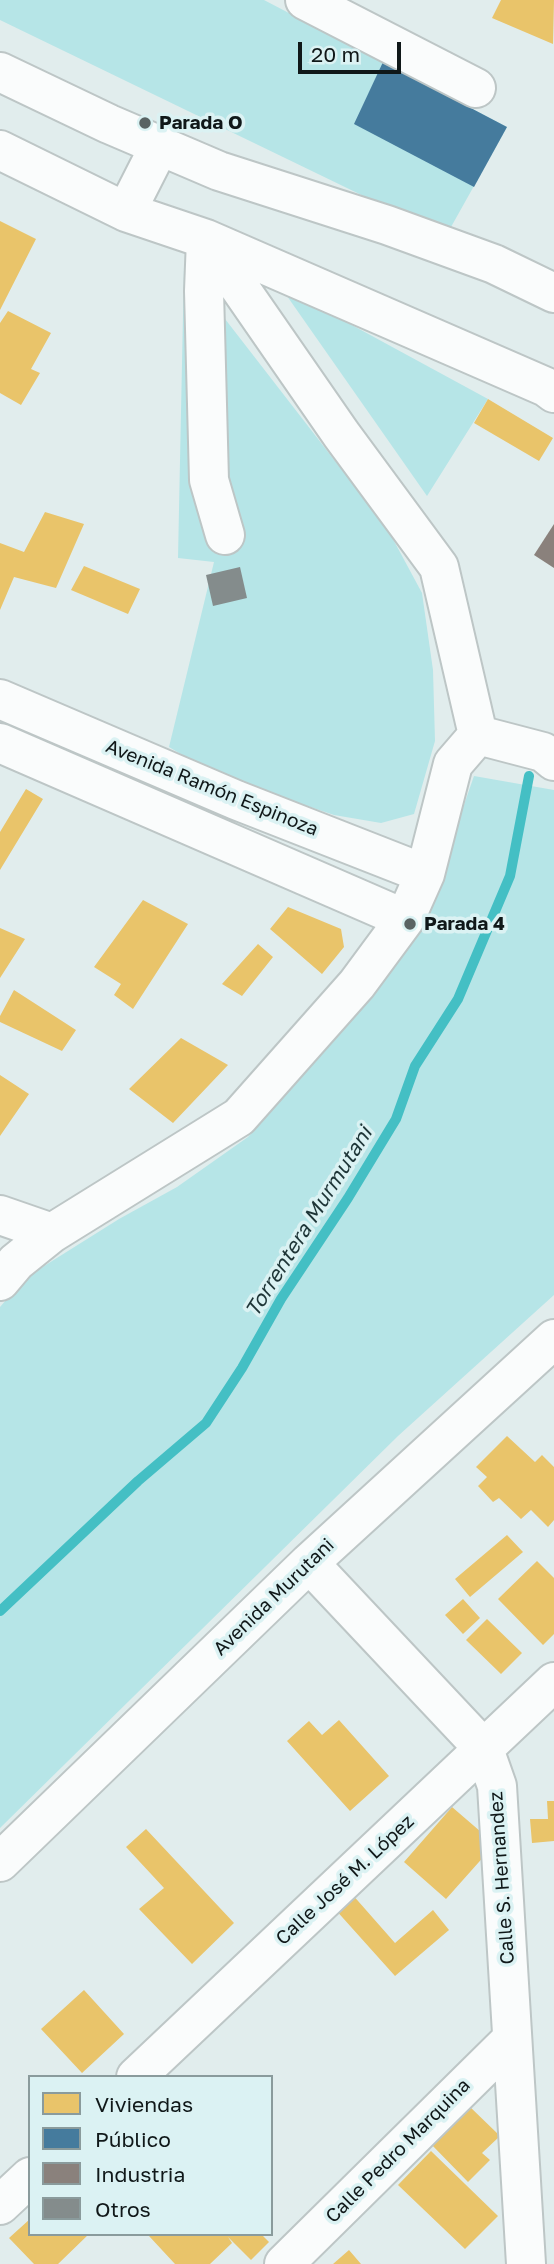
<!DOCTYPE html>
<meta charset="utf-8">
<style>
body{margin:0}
#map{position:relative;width:554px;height:2264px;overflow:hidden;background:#e1eded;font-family:"Golos Text",sans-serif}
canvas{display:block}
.legend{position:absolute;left:28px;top:2075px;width:245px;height:161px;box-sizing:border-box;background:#dbf2f3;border:2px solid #8a9b9c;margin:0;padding:9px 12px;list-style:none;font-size:21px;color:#101819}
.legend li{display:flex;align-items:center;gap:14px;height:35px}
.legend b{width:35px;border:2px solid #8a9b9c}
.scale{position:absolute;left:298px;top:42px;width:103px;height:32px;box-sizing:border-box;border:4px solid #101819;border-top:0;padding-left:9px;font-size:21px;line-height:24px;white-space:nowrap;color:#101819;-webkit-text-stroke:5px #dbf2f3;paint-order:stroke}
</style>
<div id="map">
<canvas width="554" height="2264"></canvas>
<ul class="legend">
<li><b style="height:19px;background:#e9c46a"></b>Viviendas</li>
<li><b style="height:19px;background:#457b9d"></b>Público</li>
<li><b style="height:19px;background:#8a817c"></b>Industria</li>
<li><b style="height:19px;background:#848c8c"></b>Otros</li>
</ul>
<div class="scale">20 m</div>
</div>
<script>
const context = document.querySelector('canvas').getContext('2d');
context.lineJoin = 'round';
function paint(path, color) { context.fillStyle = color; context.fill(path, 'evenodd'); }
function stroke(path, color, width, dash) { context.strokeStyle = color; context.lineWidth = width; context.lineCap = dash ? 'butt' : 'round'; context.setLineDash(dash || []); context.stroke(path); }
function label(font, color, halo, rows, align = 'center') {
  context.font = font + ' "Golos Text",sans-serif'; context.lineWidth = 7; context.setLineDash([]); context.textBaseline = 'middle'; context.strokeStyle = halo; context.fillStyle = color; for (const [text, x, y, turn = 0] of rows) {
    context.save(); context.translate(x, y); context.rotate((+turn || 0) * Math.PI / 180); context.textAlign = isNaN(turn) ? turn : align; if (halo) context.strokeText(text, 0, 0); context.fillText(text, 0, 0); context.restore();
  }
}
paint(new Path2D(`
 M0,0H264L507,127L451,227L411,219L0,20Z
 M184,266L387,528L422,593L433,670L435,741L414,814L381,823L334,815L216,775L169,747L214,562L178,558Z
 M280,286L488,399L427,496Z
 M474,776L554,790V1295L398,1436L0,1828V1307L25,1278L119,1219L177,1187L248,1137L374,993L436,885Z`), '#b6e5e7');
paint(new Path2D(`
 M501,0H554L553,44L492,18Z
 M0,221L36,239L0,310Z
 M8,311L51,333L31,369L40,373L21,405L0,393V323Z
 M488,399L553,438L539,461L474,423Z
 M45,512L84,524L56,588L14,577L0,610V543L24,552Z
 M84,566L140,589L128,614L71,590Z
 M26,789L43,799L0,870V832Z
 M143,900L188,924L133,1009L114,995L121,984L94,967Z
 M288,907L341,929L344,947L322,974L270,929Z
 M0,928L25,939L0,978Z
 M258,944L273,957L242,996L222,984Z
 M14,990L76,1030L62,1051L0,1022V1016Z
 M181,1038L228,1065L173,1123L129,1089Z
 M0,1075L29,1094L0,1136Z
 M507,1436L535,1462L542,1455L554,1467V1520L548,1527L531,1510L521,1519L499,1498L493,1502L478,1486L487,1477L476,1467Z
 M507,1535L523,1552L470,1597L455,1579Z
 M537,1561L554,1578V1634L543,1645L498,1599Z
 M463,1599L480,1618L463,1634L445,1615Z
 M487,1619L522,1653L501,1674L466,1640Z
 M339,1720L389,1776L350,1811L287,1741L309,1721L322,1735Z
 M547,1801H554V1841L532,1843L530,1819H548Z
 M452,1807L495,1844L446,1899L404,1862Z
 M146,1829L234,1923L192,1964L139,1909L164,1888L126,1847Z
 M351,1893L395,1943L433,1910L449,1930L395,1976L334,1908Z
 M84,1990L124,2034L82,2073L41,2029Z
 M467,2104L500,2136L482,2153L490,2160L468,2182L429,2142Z
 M431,2151L498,2216L465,2249L398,2185Z
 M30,2219V2234H89L58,2264H34L9,2238Z
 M151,2234H261L269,2242L251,2260L228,2237L232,2243L210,2264H175L149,2236Z
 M349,2250L361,2264H333Z`), '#e9c46a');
paint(new Path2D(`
 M383,62L507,127L474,187L354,124Z`), '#457b9d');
paint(new Path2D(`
 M554,524V568L534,555Z`), '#8a817c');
stroke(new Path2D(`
 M0,1611L138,1481L206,1423L242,1368L281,1299L348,1198L396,1119L415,1066L458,999L510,876L529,776`), '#44bfc4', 10);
paint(new Path2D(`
 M240,567L247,598L213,606L206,575Z`), '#848c8c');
const minor = new Path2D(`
 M305,0L476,88
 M0,72L109,124L219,171L387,225L494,264L554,293
 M0,150L126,212L206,239L546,387L554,393
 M126,212L160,145
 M206,239L341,434L439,567L478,735
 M206,239L204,291L209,480L225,535
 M0,699L236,800L425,874
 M0,743L405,919
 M0,1215L52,1233
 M0,1281L16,1262L52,1233L239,1117L357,984L405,919L425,874L453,764L478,735L543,752L554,761
 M309,1563L484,1749L497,1786L526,2264
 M0,1862L309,1563L554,1339
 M136,2077L554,1682
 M0,2205L30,2177
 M284,2264L512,2039`);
stroke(minor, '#bdc6c6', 42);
stroke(minor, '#fafcfc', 38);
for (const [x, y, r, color] of [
 [145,123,7,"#596363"],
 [410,924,7,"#596363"]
]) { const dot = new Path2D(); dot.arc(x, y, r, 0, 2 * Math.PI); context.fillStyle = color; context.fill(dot); stroke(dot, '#dbf2f3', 2.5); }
label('bold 19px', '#101819', '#dbf2f3', [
 ["Parada O",159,123],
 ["Parada 4",424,924]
], 'left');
label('19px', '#101819', '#dbf2f3', [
 ["Avenida Ramón Espinoza",212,788,22],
 ["Avenida Murutani",274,1597,-44],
 ["Calle S. Hernandez",502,1878,-94],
 ["Calle José M. López",345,1880,-43],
 ["Calle Pedro Marquina",398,2151,-45]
]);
label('italic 21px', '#1e3537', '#dbf2f3', [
 ["Torrentera Murmutani",309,1222,-58]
]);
</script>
